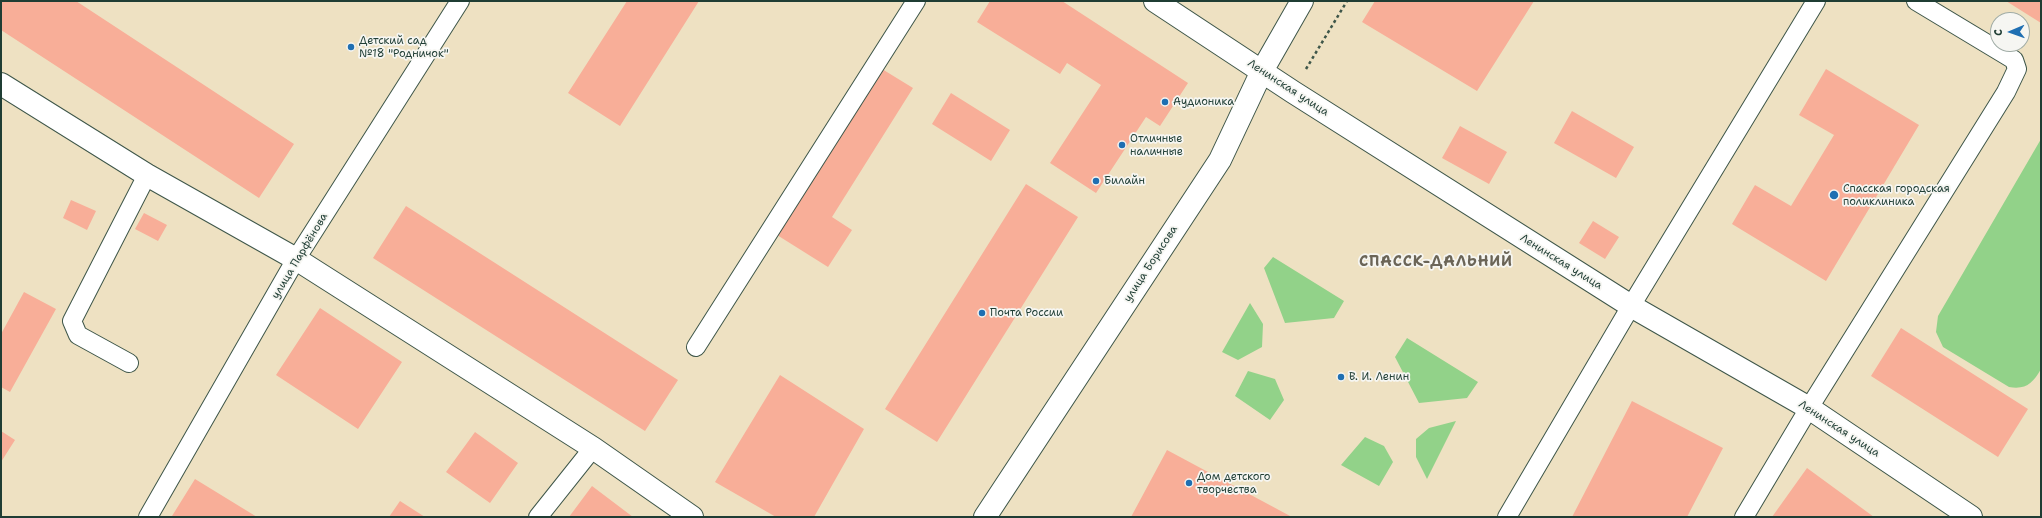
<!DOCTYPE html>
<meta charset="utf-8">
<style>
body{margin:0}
#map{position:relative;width:2042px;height:518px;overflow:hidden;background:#eee1c2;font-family:"Shantell Sans",sans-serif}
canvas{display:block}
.frame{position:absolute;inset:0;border:2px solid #1f3d34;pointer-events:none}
.north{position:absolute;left:1990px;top:12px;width:40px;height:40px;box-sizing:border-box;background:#f6f6f2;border:1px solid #a0aca6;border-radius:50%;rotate:268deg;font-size:11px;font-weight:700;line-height:16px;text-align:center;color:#1f3d34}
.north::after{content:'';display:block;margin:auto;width:14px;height:18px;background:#1f6fb2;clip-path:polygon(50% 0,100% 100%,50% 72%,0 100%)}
</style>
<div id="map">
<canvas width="2042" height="518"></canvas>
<div class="frame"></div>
<div class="north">С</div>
</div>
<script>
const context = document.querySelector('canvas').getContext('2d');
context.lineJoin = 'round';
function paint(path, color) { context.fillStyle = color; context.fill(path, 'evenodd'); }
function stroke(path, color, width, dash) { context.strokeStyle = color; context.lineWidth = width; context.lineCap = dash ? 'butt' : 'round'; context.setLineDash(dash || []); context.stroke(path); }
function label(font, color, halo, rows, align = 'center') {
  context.font = font + ' "Shantell Sans",sans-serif'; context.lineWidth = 3.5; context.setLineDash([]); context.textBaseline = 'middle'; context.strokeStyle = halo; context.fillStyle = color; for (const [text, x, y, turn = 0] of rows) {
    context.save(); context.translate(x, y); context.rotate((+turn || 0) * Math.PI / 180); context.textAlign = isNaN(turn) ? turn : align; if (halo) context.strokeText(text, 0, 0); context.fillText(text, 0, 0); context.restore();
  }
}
paint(new Path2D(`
 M2041,139V369C2033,383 2026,390 2009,387L1943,347L1936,332L1938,316Z
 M1273,257L1344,301L1334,318L1285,323L1264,268Z
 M1250,303L1263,324L1262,347L1238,360L1222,352Z
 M1407,338L1478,382L1467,398L1419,403L1395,357Z
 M1248,371L1275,379L1284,400L1270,420L1235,396Z
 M1456,421L1427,479L1416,457V439L1429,428Z
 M1365,437L1384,446L1393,462L1379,486L1341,465Z`), '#92d289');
paint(new Path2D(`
 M1,1H76L294,144L259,198L1,30Z
 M627,1H699L620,126L568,93Z
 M990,1H1062L1188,83L1160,126L1146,117L1096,193L1050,163L1101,85L1067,63L1060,74L977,22Z
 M1375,1H1534L1477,91L1362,22Z
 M2006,1H2041V23Z
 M882,69L913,88L832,217L852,230L828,267L777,235Z
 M1826,69L1919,125L1826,281L1732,224L1755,185L1791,206L1834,135L1799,115Z
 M951,93L1010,130L991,161L932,124Z
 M1572,111L1634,147L1616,178L1554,143Z
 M1460,126L1507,152L1489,184L1442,158Z
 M1026,184L1078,217L937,442L885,409Z
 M71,200L96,211L87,230L63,218Z
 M406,206L678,380L645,431L373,258Z
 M144,213L167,225L158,241L135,229Z
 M1593,221L1619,237L1605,259L1579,243Z
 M24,292L56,309L10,392L1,387V334Z
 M320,308L402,362L358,429L276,375Z
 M1901,328L2028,409L1998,457L1871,376Z
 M780,375L864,429L814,517H776L715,482Z
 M1632,401L1723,448L1687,517H1572Z
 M1,431L15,440L1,462Z
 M475,432L518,463L490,503L446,472Z
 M1167,450L1292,517H1131Z
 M1807,468L1874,517H1772Z
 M195,479L257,517H173L172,516Z
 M592,486L633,517H569Z
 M400,501L425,517H389Z`), '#f8ae98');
const lane = new Path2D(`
 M696,347L916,1
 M129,363L78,335L72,321L147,175
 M148,517L296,259L460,1
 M538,517L593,448
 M1507,517L1631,306L1816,1
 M1744,517L1809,408L2006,92L2017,69L2014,60L1916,1`);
const street = new Path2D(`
 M1155,1L1293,92L1631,306L1809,408L1971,517
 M1,84L147,175L296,259L593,448L692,517
 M985,517L1220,160L1262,71L1302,1`);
stroke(lane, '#3e5649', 20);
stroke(street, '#3e5649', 24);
stroke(new Path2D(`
 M1306,69L1347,1`), '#3e5649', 2.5, [3, 3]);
stroke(lane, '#fff', 18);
stroke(street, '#fff', 22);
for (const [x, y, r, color] of [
 [351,47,4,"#1f6fb2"],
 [1165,102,4,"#1f6fb2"],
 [1122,145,4,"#1f6fb2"],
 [1096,181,4,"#1f6fb2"],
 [1834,195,5,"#1f6fb2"],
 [982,313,4,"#1f6fb2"],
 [1341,377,4,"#1f6fb2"],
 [1189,483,4,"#1f6fb2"]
]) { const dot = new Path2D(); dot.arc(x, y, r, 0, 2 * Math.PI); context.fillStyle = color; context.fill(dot); stroke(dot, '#f6f6f2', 1.5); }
label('11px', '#1f3d34', '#f6f6f2', [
 ["Детский сад",359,41],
 ["№18 \"Родничок\"",359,54],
 ["Аудионика",1173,102],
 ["Отличные",1130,139],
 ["наличные",1130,152],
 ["Билайн",1104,181],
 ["Спасская городская",1843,189],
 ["поликлиника",1843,202],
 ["Почта России",990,313],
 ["В. И. Ленин",1349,377],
 ["Дом детского",1197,477],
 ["творчества",1197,490]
], 'left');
label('11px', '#1f3d34', '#f6f6f2', [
 ["Ленинская улица",1288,88,33],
 ["улица Парфёнова",300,256,-59],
 ["Ленинская улица",1561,262,32],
 ["улица Борисова",1151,264,-57],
 ["Ленинская улица",1839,429,33]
]);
context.letterSpacing = '1px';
label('bold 15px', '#6b6557', '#f6f6f2', [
 ["СПАССК-ДАЛЬНИЙ",1436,262]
]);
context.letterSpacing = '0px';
</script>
